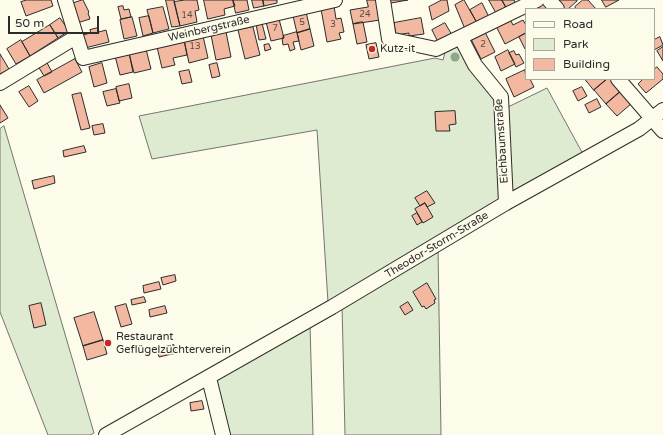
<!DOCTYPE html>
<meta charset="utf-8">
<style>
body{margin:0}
#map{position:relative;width:663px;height:435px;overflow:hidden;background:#fdfbea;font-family:"Varela Round",sans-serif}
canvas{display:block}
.legend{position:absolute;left:525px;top:8px;width:130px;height:72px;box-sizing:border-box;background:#fdfbea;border:1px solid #a9a89e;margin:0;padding:5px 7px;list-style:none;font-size:12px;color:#2b2b2b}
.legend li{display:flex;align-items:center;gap:8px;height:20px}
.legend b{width:20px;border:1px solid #a9a89e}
.scale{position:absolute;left:8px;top:16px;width:91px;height:18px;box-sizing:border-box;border:2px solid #2b2b2b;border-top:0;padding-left:5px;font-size:12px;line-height:14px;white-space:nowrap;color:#2b2b2b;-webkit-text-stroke:3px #fdfbea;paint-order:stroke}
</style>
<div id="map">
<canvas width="663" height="435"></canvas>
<ul class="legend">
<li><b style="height:5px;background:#fdfbea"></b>Road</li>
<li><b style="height:11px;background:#deebd1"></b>Park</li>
<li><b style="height:11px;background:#f2b8a0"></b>Building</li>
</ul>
<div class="scale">50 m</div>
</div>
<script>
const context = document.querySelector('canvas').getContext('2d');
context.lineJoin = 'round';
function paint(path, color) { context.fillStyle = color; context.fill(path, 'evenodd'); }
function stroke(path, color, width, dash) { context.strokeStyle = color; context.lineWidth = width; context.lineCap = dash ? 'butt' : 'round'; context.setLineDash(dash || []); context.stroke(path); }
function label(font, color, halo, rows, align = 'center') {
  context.font = font + ' "Varela Round",sans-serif'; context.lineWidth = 3; context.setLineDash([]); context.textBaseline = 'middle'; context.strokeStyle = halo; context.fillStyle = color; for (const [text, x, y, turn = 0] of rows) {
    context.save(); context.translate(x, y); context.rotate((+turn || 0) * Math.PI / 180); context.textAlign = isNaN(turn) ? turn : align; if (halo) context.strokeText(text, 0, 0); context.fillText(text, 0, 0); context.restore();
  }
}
const green = new Path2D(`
 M460,46L474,75L508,107L547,88L584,156L328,302L317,130L152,159L139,116L435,58L443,60L446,48Z
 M4,126L94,433L90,435H48L0,312V129Z
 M438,248L441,435H345L342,304Z
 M310,324L313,435H226L214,382L217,376Z`);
paint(green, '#deebd1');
stroke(green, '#74746e', 1);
const building = new Path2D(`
 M27,0H51L53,6L26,16L21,2Z
 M83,0L89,12L88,13L90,19L77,23L71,4Z
 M166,0H174L180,26L172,27Z
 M185,0H197L199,10L195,11L197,22L180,26L174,2Z
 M204,0H233L235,6L224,9L225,15L208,19Z
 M233,0H247L249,10L236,13Z
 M252,0H263L264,6L254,8Z
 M263,0H277V3L264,6Z
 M367,0H377L380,20L353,24L350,10L368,7Z
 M390,0H408L391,3Z
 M442,0H447L449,11L432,20L429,7Z
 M464,0L477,23L465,29L455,5Z
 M489,0H502L507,9L497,14Z
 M502,0H514L516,4L507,9Z
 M556,0H577V1L568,9H564Z
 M583,0H588L596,9H576L575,7Z
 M602,0H619L606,7Z
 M544,2L550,9H531Z
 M482,3L489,17L477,23L470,10Z
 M123,6L124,10L129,9L131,17L121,19L118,7Z
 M334,6L336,19L341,18L344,32L339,33L341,39L327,42L321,9Z
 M163,7L169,29L153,33L147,10Z
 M306,12L310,29L297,33L293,16Z
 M149,16L153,33L143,36L139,18Z
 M132,17L137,36L124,39L120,20Z
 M60,18L69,31L58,38L50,25Z
 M421,18L424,34L409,36V33L396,35L394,23Z
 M279,19L284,38L271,41L266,22Z
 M510,19L513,25L523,20L526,25V33L505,44L496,26Z
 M361,22H363L367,42L357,44L353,24Z
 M262,23L266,39L259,40L256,24Z
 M445,23L452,35L438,42L432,30Z
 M50,25L58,38L30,56L22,42Z
 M253,27L260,55L245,59L238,30Z
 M98,28L99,32L106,30L109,42L85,48L82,35L91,33L90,30Z
 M310,29L314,46L301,50L297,33Z
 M226,32L231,57L216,60L211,35Z
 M297,32L299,41L293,42L295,49L290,51L288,44L283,45L282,38H284L283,36Z
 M485,32L495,52L481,59L471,39Z
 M526,33V49H525L519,37Z
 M203,36L208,58L189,63L184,40Z
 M660,37L663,45L654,50V40Z
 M21,40L30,56L16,64L7,49Z
 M184,40L187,55L173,58L175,65L162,68L157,47Z
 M376,43L379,57L369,59L366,45Z
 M269,44L271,49L265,51L264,45Z
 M663,47V61L657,51Z
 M146,49L151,69L134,73L129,53Z
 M508,50L515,64L501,71L495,57Z
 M514,51L516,55L519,54L524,63L516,67L509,53Z
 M129,53L133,72L120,75L115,56Z
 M0,54L9,69L0,74Z
 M75,59L82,72L44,93L37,80Z
 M46,61L52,72L44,76L38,66Z
 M102,63L107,83L94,87L89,67Z
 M217,63L220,76L212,78L209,65Z
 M657,67L663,74V79L646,93L638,84L643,79H654V70Z
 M189,70L192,82L182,84L179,72Z
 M525,70L526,79H530L534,87L514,97L506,79Z
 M585,79H607L594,90Z
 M607,79H611L621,91L606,104L594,90Z
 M129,84L132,98L119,101L116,87Z
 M29,86L38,101L29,107L19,92Z
 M582,87L587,96L578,101L573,91Z
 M116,89L120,103L107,106L103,92Z
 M621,91L632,103L617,116L606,104Z
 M81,93L90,128L81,130L72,95Z
 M597,99L601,107L589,113L585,105Z
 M0,105L8,118L0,123Z
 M455,111L456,124L449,125L450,131H436L435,112Z
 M103,124L105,133L94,135L92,126Z
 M84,146L86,152L64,157L63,151Z
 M54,176L55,183L34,189L32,181Z
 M427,191L435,203L427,207L425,203L420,206L415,198Z
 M425,203L433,217L423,223L415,209Z
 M417,213L422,222L417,225L412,216Z
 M175,275L176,281L163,285L161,278Z
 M159,282L161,289L144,293L143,286Z
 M427,283L436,299L434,300L435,303L426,309L424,306L422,307L413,292Z
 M144,297L146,302L132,305L131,300Z
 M408,302L413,310L405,315L400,307Z
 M41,303L46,325L34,328L29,306Z
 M126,304L132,324L121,327L115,307Z
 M165,306L167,313L150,317L149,310Z
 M94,312L103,340L83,346L74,318Z
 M103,340L107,354L87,360L83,346Z
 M174,345L176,353L159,357L157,349Z
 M202,401L204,409L191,411L190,403Z`);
paint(building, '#f2b8a0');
stroke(building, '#2b2b2b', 1);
const minor = new Path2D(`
 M65,0L83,58L335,0
 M383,0L389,39L436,49L537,0
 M549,0L557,9
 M461,38L475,65L501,97L506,203
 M618,79L663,131
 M0,83L76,37
 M209,378L223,435
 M106,435L332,307L506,203L639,129L663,110`);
stroke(minor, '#2b2b2b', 16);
stroke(minor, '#fdfbea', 14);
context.fillStyle = '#8ea78a';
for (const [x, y] of [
 [455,57]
]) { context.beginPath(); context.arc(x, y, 4.5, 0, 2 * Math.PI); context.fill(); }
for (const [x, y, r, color] of [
 [372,49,4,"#c62828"],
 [108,343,4,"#c62828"]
]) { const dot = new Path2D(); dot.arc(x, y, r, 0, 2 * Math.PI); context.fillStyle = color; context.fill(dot); stroke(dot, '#fdfbea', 1.5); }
label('9px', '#5d4e48', null, [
 ["24",365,15],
 ["14",187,16],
 ["5",302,23],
 ["3",333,25],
 ["7",275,29],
 ["2",483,45],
 ["13",195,47]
]);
label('11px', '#2b2b2b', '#fdfbea', [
 ["Weinbergstraße",209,29,-13],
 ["Eichbaumstraße",502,141,-94],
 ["Theodor-Storm-Straße",437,245,-31]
]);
label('11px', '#2b2b2b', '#fdfbea', [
 ["Kutz-it",380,49],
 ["Restaurant",116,337],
 ["Geflügelzüchterverein",116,350]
], 'left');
</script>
